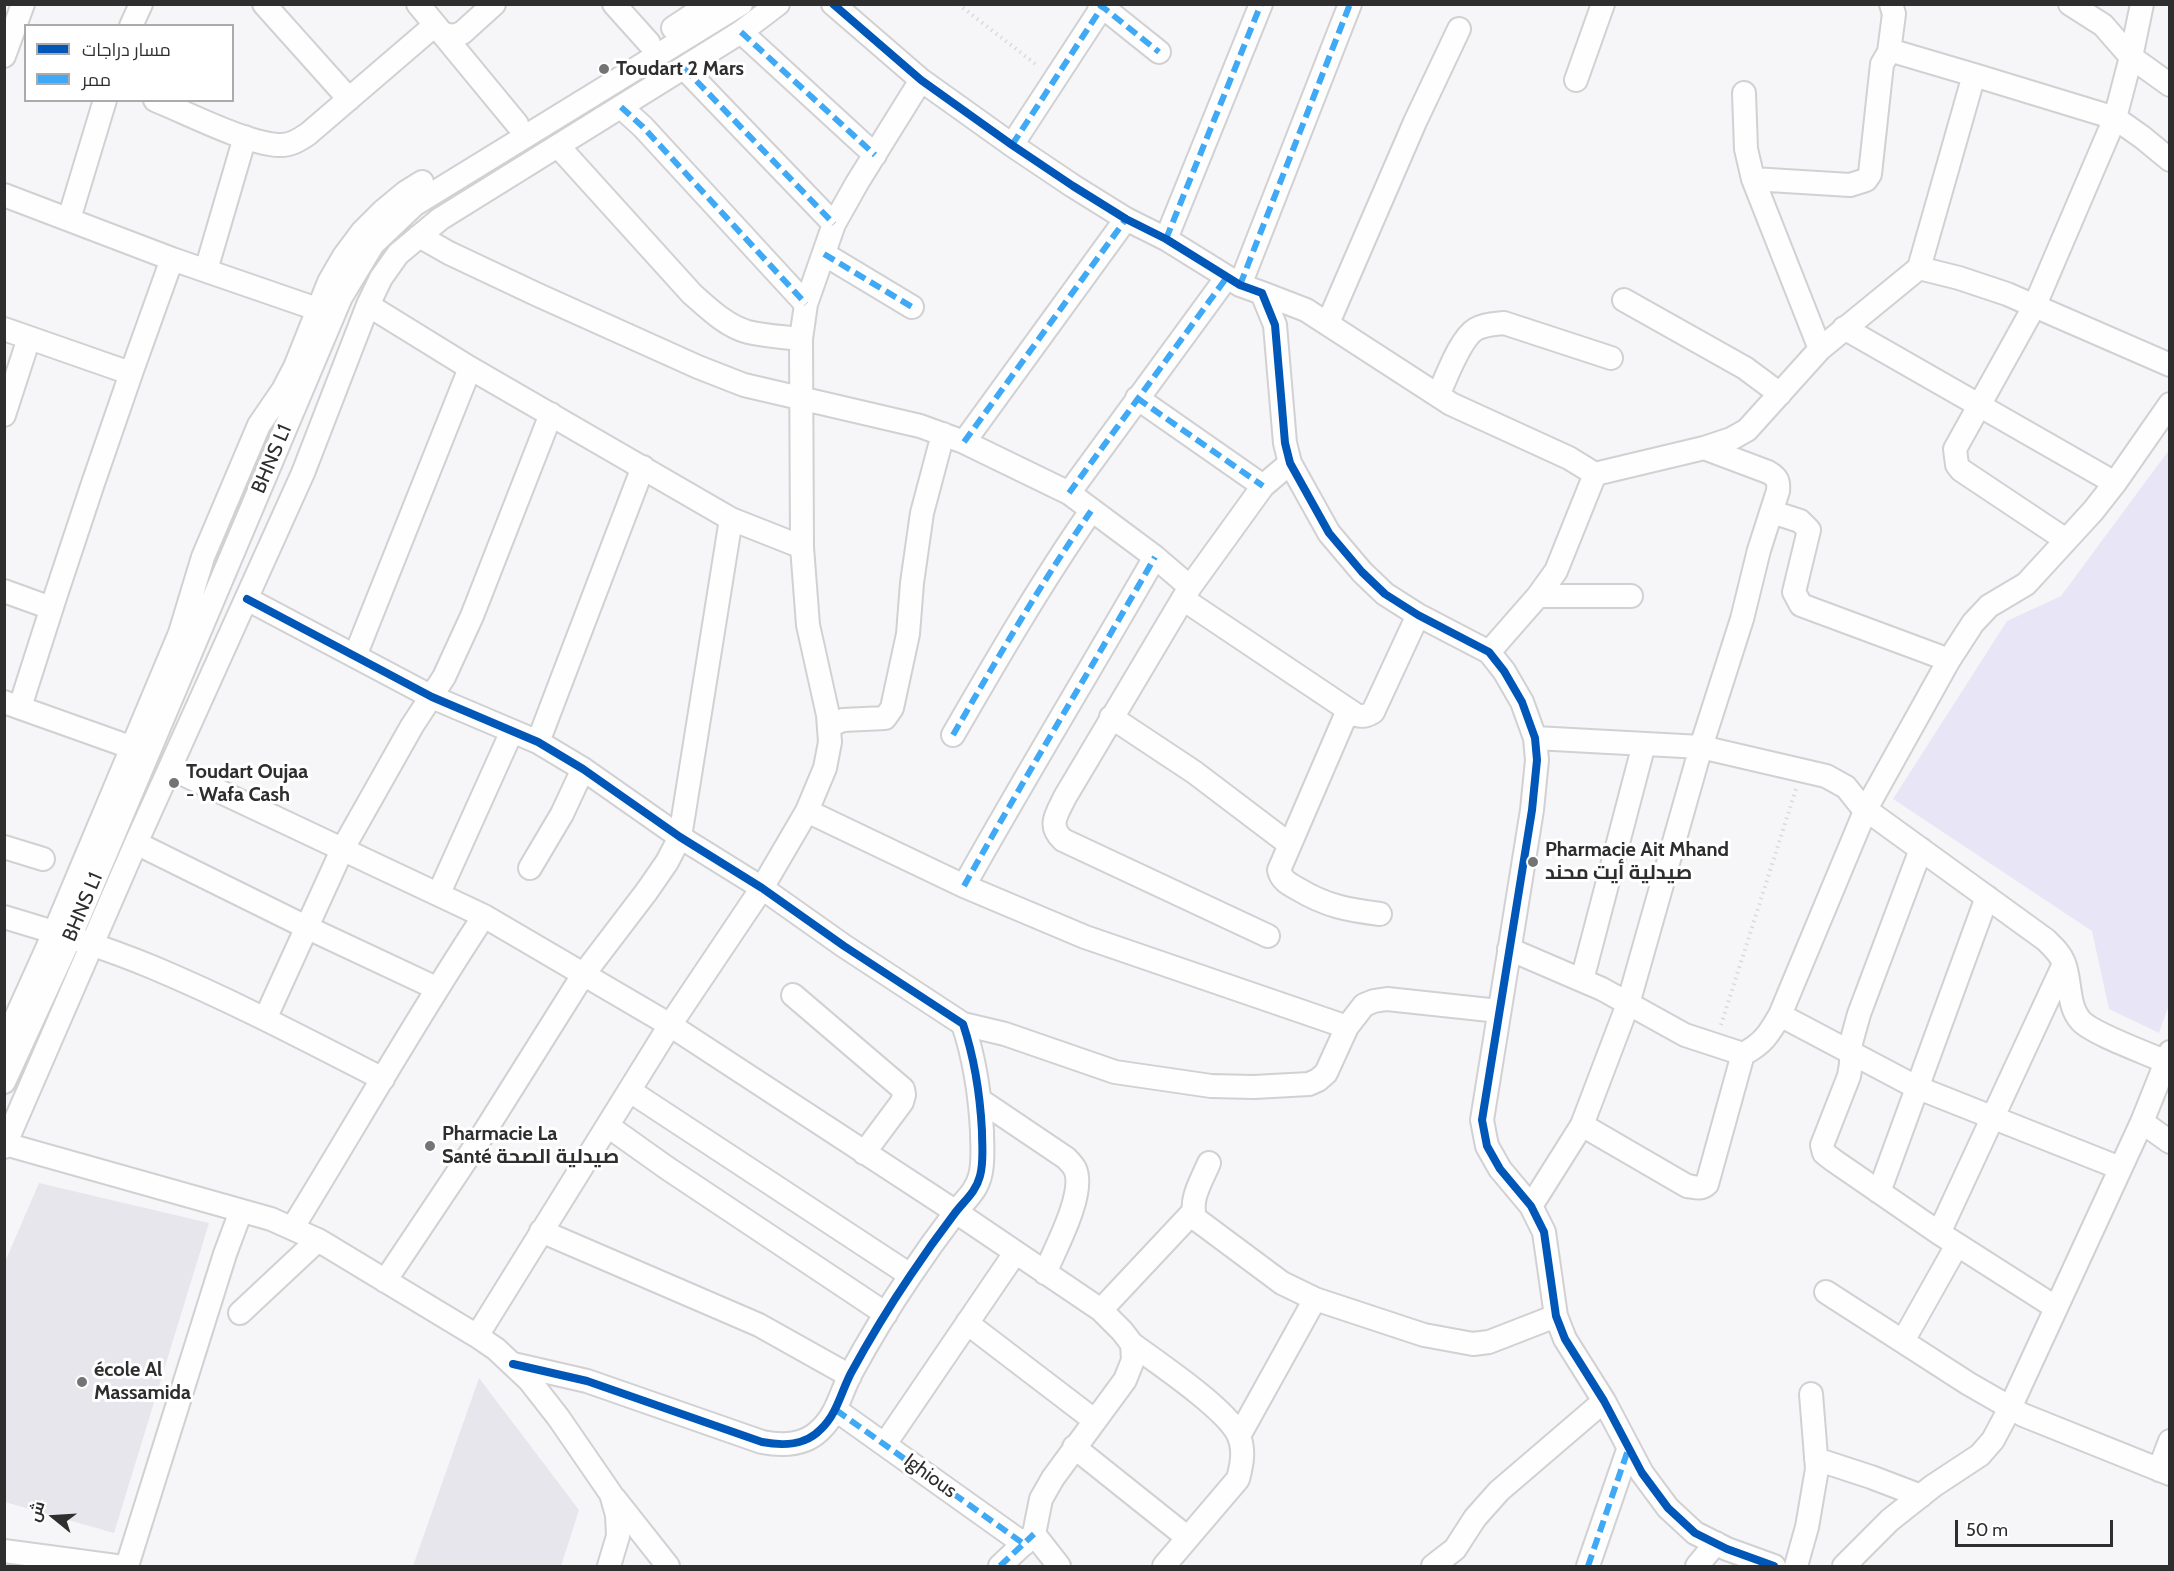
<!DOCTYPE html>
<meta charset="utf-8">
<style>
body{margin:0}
#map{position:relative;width:2174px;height:1571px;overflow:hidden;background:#f6f5f7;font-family:Cabin,Cairo,sans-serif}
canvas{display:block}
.frame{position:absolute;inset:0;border:6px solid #2e2e2f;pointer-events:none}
.legend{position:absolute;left:24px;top:24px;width:210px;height:78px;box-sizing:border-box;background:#fff;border:2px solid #ababac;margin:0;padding:8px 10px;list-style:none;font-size:18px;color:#2e2e2f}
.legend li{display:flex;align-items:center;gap:12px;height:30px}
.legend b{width:30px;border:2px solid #ababac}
.north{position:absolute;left:24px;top:1487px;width:60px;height:60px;-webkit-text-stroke:4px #fff;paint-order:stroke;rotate:288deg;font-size:16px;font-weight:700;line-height:24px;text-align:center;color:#2e2e2f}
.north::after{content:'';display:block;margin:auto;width:21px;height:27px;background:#2e2e2f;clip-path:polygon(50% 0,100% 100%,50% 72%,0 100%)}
.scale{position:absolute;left:1955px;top:1520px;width:158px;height:27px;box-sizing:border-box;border:3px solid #2e2e2f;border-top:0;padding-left:8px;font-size:18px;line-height:21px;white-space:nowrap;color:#2e2e2f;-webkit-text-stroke:4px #fff;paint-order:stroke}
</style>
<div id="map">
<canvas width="2174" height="1571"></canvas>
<div class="frame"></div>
<ul class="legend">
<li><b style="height:8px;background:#0057b8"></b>مسار دراجات</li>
<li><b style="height:8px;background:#3fa9f5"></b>ممر</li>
</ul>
<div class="north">ش</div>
<div class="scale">50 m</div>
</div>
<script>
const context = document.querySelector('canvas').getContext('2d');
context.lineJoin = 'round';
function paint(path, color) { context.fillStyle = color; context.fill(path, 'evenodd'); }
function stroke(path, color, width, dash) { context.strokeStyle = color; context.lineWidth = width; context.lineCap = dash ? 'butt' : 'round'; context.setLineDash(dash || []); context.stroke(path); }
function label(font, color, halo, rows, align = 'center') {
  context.font = font + ' Cabin,Cairo,sans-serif'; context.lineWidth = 6; context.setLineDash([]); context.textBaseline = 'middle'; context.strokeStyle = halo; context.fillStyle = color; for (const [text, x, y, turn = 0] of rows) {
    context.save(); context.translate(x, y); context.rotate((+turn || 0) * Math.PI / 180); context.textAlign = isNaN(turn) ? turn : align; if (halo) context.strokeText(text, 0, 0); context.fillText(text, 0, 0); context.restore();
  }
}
paint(new Path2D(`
 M39,1183L209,1223L114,1533L5,1502V1262Z
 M479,1378L579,1510L561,1566H413Z`), '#e7e6ed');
paint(new Path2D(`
 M2169,450L2170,1002L2159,1033L2109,1009L2092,931L1893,799L2007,621L2061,596Z`), '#e8e6f6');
const minor = new Path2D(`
 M264,4L349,99
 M418,4L517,124
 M614,4L649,43
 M833,4L921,80L1012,145L1073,186L1126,219L1166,239L1240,285L1262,293L1275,325L1285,443L1290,463L1329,533L1362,572L1385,594L1418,615L1489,652L1504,671L1522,702L1535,738L1537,760L1532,810L1482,1120L1487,1146L1500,1169L1531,1206L1544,1232L1556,1316L1565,1339L1604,1401L1642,1473L1668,1508L1695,1533L1727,1549L1774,1566
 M1099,4L1159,52
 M2070,4L2103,25L2131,57
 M131,26L141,4
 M673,28L709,4
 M741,32L875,155
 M444,34L453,36L462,33L494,4
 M1889,52L1894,14L1891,4
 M4,56L23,4
 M2131,57L2142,4
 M684,68L834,224
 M1576,80L1603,4
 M1744,93L1746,149L1753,179L1820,349
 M155,100C187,113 245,143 278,145C290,146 299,140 308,134L435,25
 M621,107L643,127L806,304
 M1012,145L1104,4
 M558,146L692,294C708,308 726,326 748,332C764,336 784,337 801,339
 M1753,179L1850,185L1866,180L1870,174L1882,64L1889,52H1896L1974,75
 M4,195L172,259L317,309
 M69,219L105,100
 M419,236L449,253L538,295L698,367L744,385L920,426L964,442L1069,493L1155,557L1190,587
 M1166,239L1261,4
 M824,254L912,307
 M1919,268L1974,75L2115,118L2142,137L2170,160
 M206,270L245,137
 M1240,285L1350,4
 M1262,293L1306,310L1451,404L1569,458L1595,474
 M1624,300L1745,368L1780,394
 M368,305L470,368L731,519L802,547
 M1328,323L1415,122L1459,29
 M1844,328L2115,483
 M4,329L130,373
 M1438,395C1446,379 1460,338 1476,329C1485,324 1495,324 1504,323L1611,358
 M1137,398L1263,486
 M4,415L29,338
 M964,442L1126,219
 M1069,493L1227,277
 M1772,512L1800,521L1809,530L1794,592L1801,605L1949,660
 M2066,540L1961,470L1957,465L1955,449L2035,305L2115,118L2131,57L2170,85
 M4,591L51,608
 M1538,596H1631
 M247,599L432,697L538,742L583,769L680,837L762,888L844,946L963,1024C975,1060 980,1094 982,1131C982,1146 984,1162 980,1176C976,1192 964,1201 955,1213C939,1234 924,1255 910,1276C889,1307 869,1340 851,1373C841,1392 837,1414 821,1429C805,1446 783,1446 762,1442L587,1381L513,1364
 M1183,599L1356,715C1363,717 1367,716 1373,712L1418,615
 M1489,652L1538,596L1556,571L1595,474L1704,448L1731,439L1747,430L1820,349L1919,268L1959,278L2007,294L2170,365
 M355,656L470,368
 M4,702L133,748
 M20,707C67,557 118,407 172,259
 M1348,710L1279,870C1281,880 1289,884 1298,889C1326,906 1348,910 1380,914
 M1111,717L1194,772L1289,844
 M829,726L843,720L885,718L892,708L908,634L912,583L922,513L943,434
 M953,735C997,659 1041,583 1091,511
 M1535,738L1701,747L1826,776L1846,787L1861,806L2046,940C2053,947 2060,953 2064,963C2071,980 2067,1006 2081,1021C2093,1034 2147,1053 2166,1062
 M538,742L643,467
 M170,768L484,916
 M807,811L964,886L1085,937L1347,1027
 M136,843L306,927L436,988
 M4,847L43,859
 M1921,849L1859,1014L1851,1043V1064L1849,1076L1822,1145L1824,1153L1833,1160L1939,1233L2055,1307
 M530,868L562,814L583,769
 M964,886C1026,775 1092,667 1155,557
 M439,893L512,731
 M4,917C54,932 104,947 152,967C231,1000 307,1040 383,1079
 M1268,936L1063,840C1047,825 1057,814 1065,797L1190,587L1263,486L1290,463
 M1509,949L1602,989L1685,1035L1743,1054C1763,1044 1769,1034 1780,1015L1866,809L1949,660L1973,623L1989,606L2026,584L2093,511L2115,483L2170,404
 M1582,980L1644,744
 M793,995L903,1089L904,1095L902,1102L864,1153
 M1780,1015L1916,1087L2120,1168
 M265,1019L342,850L412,726L444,677L472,616L551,414
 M963,1024L1005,1034L1115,1072L1211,1086L1254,1087L1309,1084L1318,1080L1326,1073L1347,1027L1364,1005L1374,1001L1387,999L1499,1011
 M4,1044L54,933L180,633L203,557L259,425L283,390L295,367L329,282L344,256L362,232L383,211L406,192L422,182
 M4,1082L70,938L341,297L373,244L414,205L741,4
 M630,1091L910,1275
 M980,1100L1066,1158C1069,1161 1073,1165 1075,1169C1086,1193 1055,1249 1045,1273
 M2142,1122L2170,1142
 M1582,1125L1687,1186C1695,1187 1701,1190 1707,1184L1743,1054
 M608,1126L667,1168L886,1314
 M5,1144L271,1219L318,1240L477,1336L496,1349L529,1380L558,1417L611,1494L617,1515L618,1536L609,1566
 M4,1147L136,843L303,473L368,305L381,278L398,254L440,219L741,32L778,4
 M1209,1163C1202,1180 1188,1201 1196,1219L1282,1283L1315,1299L1424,1335L1473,1344L1489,1342L1556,1316
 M1879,1192L1987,897
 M1531,1206L1582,1125L1628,1004L1701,747L1742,619L1759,550L1778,491C1779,481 1777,477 1768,472L1704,448
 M293,1227C357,1123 417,1017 484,916L670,1025L956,1212L1101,1310L1122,1331L1132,1344L1133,1360L1125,1380L1053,1478L1041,1499L1034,1534L1059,1566
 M541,1231L759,1325L850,1376
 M1939,1233L2064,964
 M385,1281L480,1139L583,975L647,891L667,862L680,837L731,519
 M1826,1292L1969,1384L2023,1415L2170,1474
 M1101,1310L1193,1212
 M240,1313L318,1240
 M967,1323L1094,1420
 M477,1336L670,1025L762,888L807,811L825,768L830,742L828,715L808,625L802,547L801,339L806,304L834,224L857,183L921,80
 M1903,1341L1957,1245
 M1132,1344C1158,1363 1225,1408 1238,1434C1245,1449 1242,1464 1238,1479L1164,1566
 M836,1410L1024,1544
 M1239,1436L1315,1299
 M885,1444L1015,1253
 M1074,1447L1188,1538
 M1816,1459L1871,1477L1921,1496
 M2159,1470L2170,1441
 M615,1499L668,1566
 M4,1551L116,1566
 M127,1566L225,1254L241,1211
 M1000,1566L1034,1534
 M1433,1566L1455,1549L1475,1518L1499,1491L1604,1401
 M1588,1566L1628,1450
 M1697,1566L1716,1543
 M1796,1566L1807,1527L1817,1469L1811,1394
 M1844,1566L1890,1520L1933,1486L1980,1455L1993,1440L2010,1408L2142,1122L2170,1052`);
stroke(minor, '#d1d0d2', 26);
stroke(new Path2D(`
 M958,4L1038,66
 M1721,1025L1796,789`), '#dadadb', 4, [1.5, 4.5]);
stroke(minor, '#fefefe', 22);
stroke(new Path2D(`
 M1099,4L1159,52
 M741,32L875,155
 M684,68L834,224
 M621,107L643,127L806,304
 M1012,145L1104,4
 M1166,239L1261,4
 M824,254L912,307
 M1240,285L1350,4
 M1137,398L1263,486
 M964,442L1126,219
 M1069,493L1227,277
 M953,735C997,659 1041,583 1091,511
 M964,886C1026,775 1092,667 1155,557
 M836,1410L1024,1544
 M1000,1566L1034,1534
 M1588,1566L1628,1450`), '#3fa9f5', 6, [12, 6]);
stroke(new Path2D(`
 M833,4L921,80L1012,145L1073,186L1126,219L1166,239L1240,285L1262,293L1275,325L1285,443L1290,463L1329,533L1362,572L1385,594L1418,615L1489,652L1504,671L1522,702L1535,738L1537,760L1532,810L1482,1120L1487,1146L1500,1169L1531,1206L1544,1232L1556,1316L1565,1339L1604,1401L1642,1473L1668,1508L1695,1533L1727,1549L1774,1566
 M247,599L432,697L538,742L583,769L680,837L762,888L844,946L963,1024C975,1060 980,1094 982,1131C982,1146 984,1162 980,1176C976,1192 964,1201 955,1213C939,1234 924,1255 910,1276C889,1307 869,1340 851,1373C841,1392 837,1414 821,1429C805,1446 783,1446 762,1442L587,1381L513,1364`), '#0057b8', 8);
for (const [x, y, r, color] of [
 [604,69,6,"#747475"],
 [174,783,6,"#747475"],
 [1533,862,6,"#747475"],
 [430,1146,6,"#747475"],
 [82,1382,6,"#747475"]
]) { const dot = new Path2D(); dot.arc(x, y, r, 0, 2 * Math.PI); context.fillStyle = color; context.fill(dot); stroke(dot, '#fff', 2); }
label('bold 20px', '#2e2e2f', '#fff', [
 ["Toudart 2 Mars",616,69],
 ["Toudart Oujaa",186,772],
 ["- Wafa Cash",186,795],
 ["Pharmacie Ait Mhand",1545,850],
 ["صيدلية أيت محند",1545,873],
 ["Pharmacie La",442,1134],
 ["Santé صيدلية الصحة",442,1157],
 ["école Al",94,1370],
 ["Massamida",94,1393]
], 'left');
label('20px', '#2e2e2f', '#fff', [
 ["BHNS L1",272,459,-67],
 ["BHNS L1",83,907,-67],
 ["Ighious",930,1476,36]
]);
</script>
